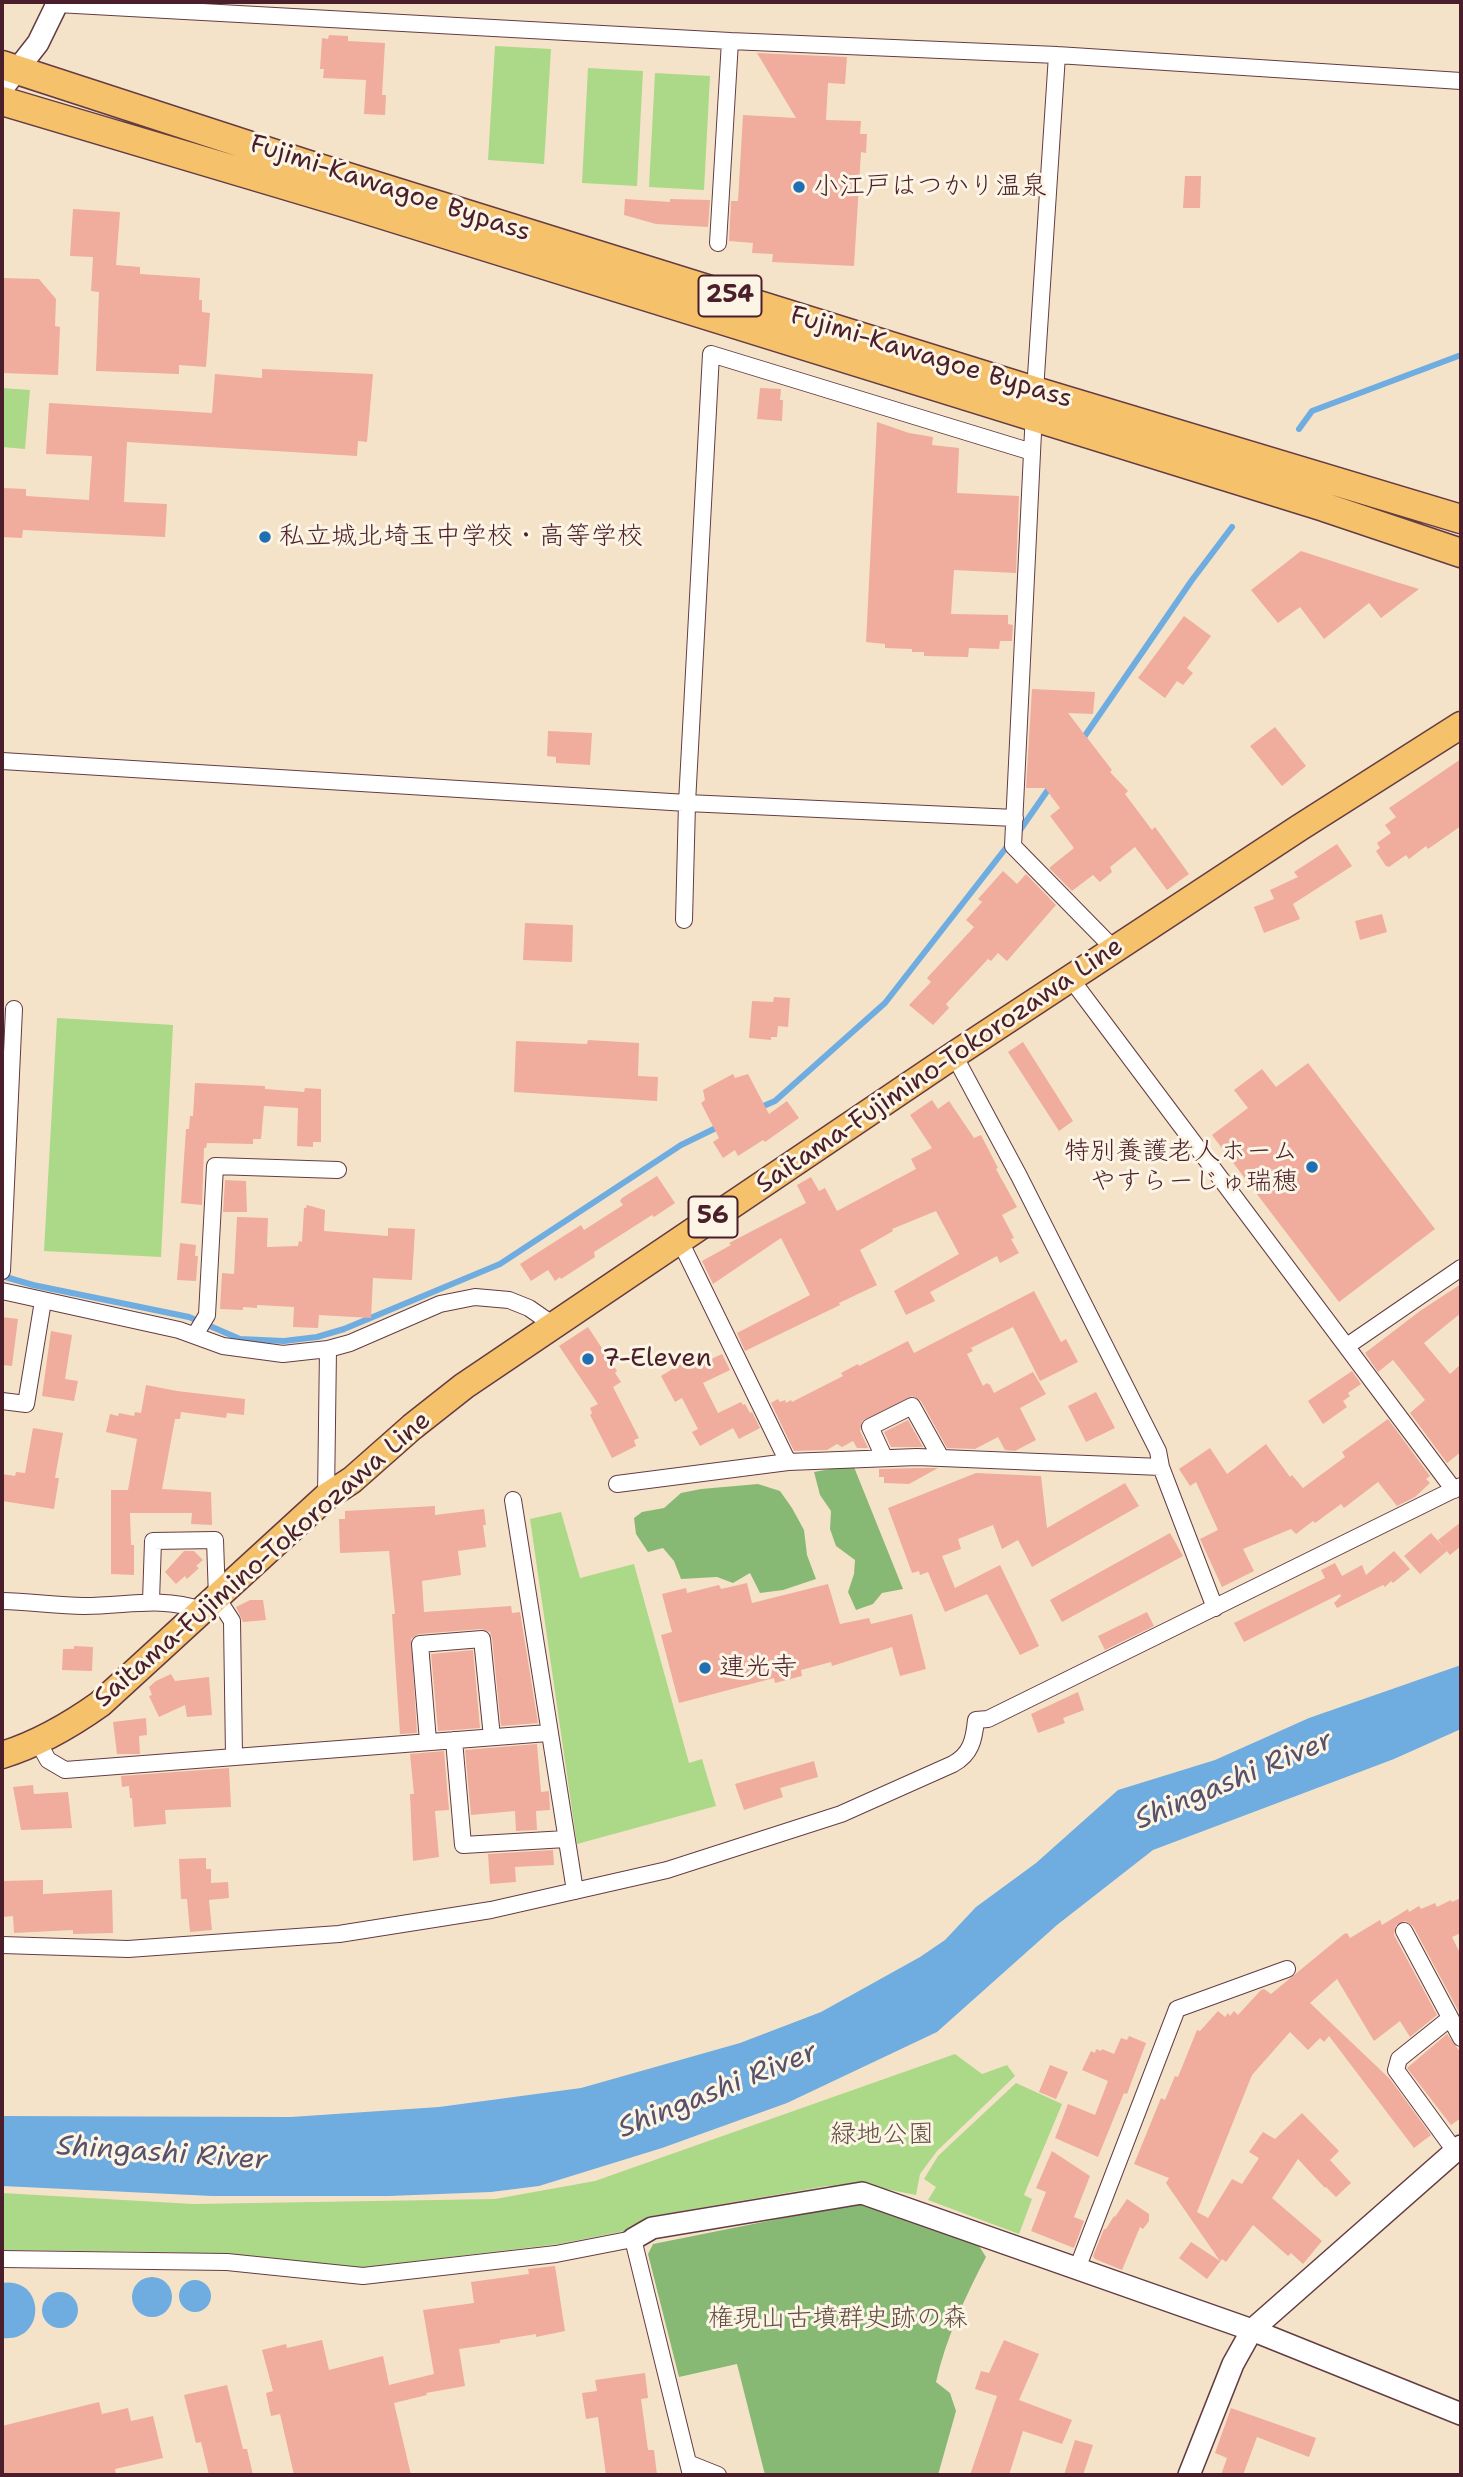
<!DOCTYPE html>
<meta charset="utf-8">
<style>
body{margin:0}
#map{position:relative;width:1463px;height:2477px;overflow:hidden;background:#f5e3c9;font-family:"Shantell Sans",sans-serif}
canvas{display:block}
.frame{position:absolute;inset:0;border:4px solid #4a1f2b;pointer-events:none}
</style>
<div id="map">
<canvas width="1463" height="2477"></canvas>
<div class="frame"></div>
</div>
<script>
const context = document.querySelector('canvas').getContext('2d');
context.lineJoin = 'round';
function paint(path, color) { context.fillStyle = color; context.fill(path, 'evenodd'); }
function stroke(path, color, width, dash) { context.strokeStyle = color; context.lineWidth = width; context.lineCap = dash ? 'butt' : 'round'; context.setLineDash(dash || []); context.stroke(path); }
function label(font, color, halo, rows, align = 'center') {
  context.font = font + ' "Shantell Sans","Klee One",sans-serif'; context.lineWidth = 6; context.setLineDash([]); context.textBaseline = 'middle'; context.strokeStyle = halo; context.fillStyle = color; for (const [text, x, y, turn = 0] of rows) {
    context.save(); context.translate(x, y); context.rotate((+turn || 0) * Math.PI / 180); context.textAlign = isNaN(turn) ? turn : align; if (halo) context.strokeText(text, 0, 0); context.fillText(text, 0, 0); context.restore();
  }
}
paint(new Path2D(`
 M495,46L551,49L544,164L488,160Z
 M588,68L643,71L637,186L582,183Z
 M655,73L710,76L704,190L649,187Z
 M2,388L30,390L25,449L2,447Z
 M57,1018L173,1025L161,1257L44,1251Z
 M561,1512L580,1578L634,1564L689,1763L702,1759L716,1806L577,1844L530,1519Z
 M955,2054L982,2074L1007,2065L1015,2076L937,2151L920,2174L916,2195L871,2186H827L647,2217L625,2231L559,2244L358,2268L172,2252L2,2250V2193L193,2204L495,2199L595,2181Z
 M1016,2083L1062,2104L1024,2195L1032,2199L1019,2234L928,2200L936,2187L924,2179L938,2156Z`), '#abd987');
paint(new Path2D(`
 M841,1467H854L903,1589L882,1593L873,1604L856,1610L848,1592L854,1574L855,1560L836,1546L830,1529L831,1511L820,1495L814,1472Z
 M758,1484L780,1491L792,1508L804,1530L807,1555L816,1579L783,1590L760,1593L750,1573L733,1583L717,1577L681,1579L674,1561L663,1548L648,1552L636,1534L634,1518L642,1512L664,1508L681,1493L701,1489Z
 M863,2202L979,2246L986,2257C965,2297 946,2338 936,2382L950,2393L956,2411L938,2475H765L737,2364L679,2377L648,2254L653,2244Z`), '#88b974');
paint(new Path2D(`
 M1461,1665V1729L1394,1759L1153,1850L1057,1925L937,2032L787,2103L662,2148L539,2186L491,2192L389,2196H212L2,2186V2116L291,2117L439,2107L581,2088L740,2043L821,2012L920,1957L945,1940L976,1907L1036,1863L1118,1790L1215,1760L1309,1718Z
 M132 2297a20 20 0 1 1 40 0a20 20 0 1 1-40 0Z
 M179 2296a16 16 0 1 1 32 0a16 16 0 1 1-32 0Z
 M2,2283C46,2276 47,2343 2,2338Z
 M42 2310a18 18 0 1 1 36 0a18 18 0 1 1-36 0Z`), '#6fade1');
stroke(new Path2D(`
 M1299,429L1312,411L1461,355
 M1082,740L1192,580L1232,527
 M1018,833L1052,784
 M759,1108L775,1101L885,1003L1009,844
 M2,1276L33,1285L189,1317L240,1339L284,1341L317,1337L344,1329L500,1264L681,1145L720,1126`), '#6fade1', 6);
paint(new Path2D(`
 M329,35L348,36V41L385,43L382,95H386L385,115L364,114L366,80L323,78L324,69H320L322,38L328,39Z
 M757,53L847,57L845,84L828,83L826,120L861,121L860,134H867L866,153L861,152L854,266L772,262L773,254L752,253L753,243L729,241L731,201H738L743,115L796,118Z
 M1185,176H1201L1200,208H1183Z
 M625,199L670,202V199L710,200L708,227L656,224L624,215Z
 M73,209L120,212L116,265L140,267V274L200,278L199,300H202V312L210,313L206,367L179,365V374L96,371L99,292L91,291L93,257L70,256Z
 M2,278L39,279L56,299L55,326L60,327L58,375L2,373Z
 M262,369L373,374L367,442L358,441L357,456L127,442L124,502L167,504L165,537L23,530L22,538L2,537V488L26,489V496L89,500L92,456L46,454L49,403L212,413L215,374L262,378Z
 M760,388L781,389L780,400H783L782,421L757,419Z
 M877,422L909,433L933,437L932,445L959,448L957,493L1019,496L1016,573L954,570L951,614L1008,615V624L1013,625L1012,641H1000L999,649L969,648L968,657L924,656V652H912V649L885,648V644L866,642Z
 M1301,551L1393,581L1419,589L1381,618L1369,603L1324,639L1300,607L1278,623L1251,590Z
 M1184,616L1211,636L1187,668L1193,673L1183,685L1177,681L1165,698L1138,678Z
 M1032,689L1095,692L1093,714L1068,713L1112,770L1110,772L1128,791L1125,794L1152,830L1155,827L1189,874L1167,890L1135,847L1110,867L1112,872L1100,882L1093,875L1072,891L1049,868L1074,848L1050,816L1060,808L1045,788H1026Z
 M1275,727L1306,766L1282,786L1250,746Z
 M548,731L592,733L590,765L556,763V757L547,756Z
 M1461,759V826L1428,849L1426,846L1409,859L1406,855L1389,867L1386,866L1376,851L1380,848L1377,843L1391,833L1385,825L1396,817L1389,808Z
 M1337,844L1352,866L1293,904L1300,919L1264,933L1254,907L1274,899L1270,890L1298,877L1294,872Z
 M1003,871L1017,884L1026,874L1056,905L1007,961L998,953L991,961L988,959L946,1004L949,1008L933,1025L909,1005L931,982L927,978L974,927L966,920L982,902L978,899Z
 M1382,914L1387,932L1360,940L1355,921Z
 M525,923L573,925L572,962L523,960Z
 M774,997L790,998L788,1027L778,1026L777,1037H771V1040L749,1038L752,1001L773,1002Z
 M588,1040L639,1043L638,1076L658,1077L657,1101L514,1092L516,1041L587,1044Z
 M1023,1042L1073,1121L1059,1131L1008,1052Z
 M1308,1063L1435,1229L1339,1302L1212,1135L1248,1108L1234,1090L1262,1069L1276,1087Z
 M733,1074L735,1078L748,1074L769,1114L787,1101L799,1118L765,1142L763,1140L738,1156L735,1150L723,1158L713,1142L719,1138L701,1103L705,1100L703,1090Z
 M195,1083L265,1086V1089L304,1092L305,1088L321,1089V1142H313V1147L297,1146L298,1108L264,1106L261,1139H253V1144L207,1143L206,1148H204L202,1205L181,1203L186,1129H189L190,1116H193Z
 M932,1100L938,1109L949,1101L974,1138L981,1135L998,1168L996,1169L1017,1207L1002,1215L1014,1238L1011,1239L1019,1253L1000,1263L997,1256L930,1292L935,1301L906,1315L894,1291L959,1254L936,1211L892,1229L893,1231L860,1250L877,1285L839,1303L840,1305L745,1351L737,1333L810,1295L781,1238L713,1284L702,1261L731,1245L729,1243L806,1203L797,1185L811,1177L819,1191L825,1188L837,1211L916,1169L911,1159L932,1148L910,1115Z
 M657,1176L675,1203L654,1217L652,1215L594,1252L595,1257L561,1279L560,1277L555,1281L548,1270L531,1281L520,1264L581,1225L584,1230L623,1205L620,1201L622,1198Z
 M225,1180L246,1181L247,1212H223Z
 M307,1205L325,1210L324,1231L388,1236V1228L415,1229L412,1280L373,1278L371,1318L319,1315L318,1328L293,1327L294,1307L257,1305V1308L243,1307V1310L220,1309L222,1273L234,1274L237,1217L268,1218L267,1247L298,1246L299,1241L302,1242L304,1208H306Z
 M180,1243L196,1245L195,1256H198L196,1281L177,1280Z
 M1461,1284V1313L1424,1343L1450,1374L1461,1364V1452L1447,1463L1410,1413L1425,1400L1393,1360L1378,1372L1365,1353L1420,1311Z
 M1034,1291L1061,1342L1066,1339L1078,1362L1040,1381L1013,1327L971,1348L973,1351L967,1354L983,1386L987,1383L990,1385L994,1393L1033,1372L1046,1394L1020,1408L1036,1440L1015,1451L1005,1450L998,1437L975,1449L947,1448L921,1401L912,1396L862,1421L860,1431L868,1448H857L853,1441L842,1447L837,1444L827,1450L794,1451L771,1403L778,1399L780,1402L785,1400L786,1403L791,1400L792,1402L843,1376L841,1373L858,1364L859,1366L908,1341L914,1353Z
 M2,1317L18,1319L12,1366L2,1365Z
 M588,1327L617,1371L615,1373L621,1382L613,1387L639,1438L634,1440L636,1446L612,1458L590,1415L592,1413L590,1408L598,1404L559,1346Z
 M51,1331L72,1335L65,1379L78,1381L74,1401L42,1396Z
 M702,1351L707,1361L722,1354L730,1370L703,1383L718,1413L741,1402L743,1405L745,1404L750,1413L752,1412L760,1428L739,1439L733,1428L700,1446L692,1432L698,1429L682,1398L675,1402L661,1376Z
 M1352,1371L1361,1384L1348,1393L1350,1396L1343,1401L1347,1407L1323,1424L1308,1401Z
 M146,1385L177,1391L245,1399L244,1415L227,1413L226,1418L181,1412L180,1419H175L162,1489L211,1492L212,1525L191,1524L192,1513H130L131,1545H134V1575L111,1574V1490H128L137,1439L106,1432L110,1414L118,1416L119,1413L134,1416L135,1412L141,1413Z
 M1096,1392L1115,1428L1086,1442L1068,1406Z
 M1388,1419L1430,1476L1426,1479L1430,1483L1415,1497L1397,1506L1378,1482L1344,1508L1341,1504L1315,1523L1313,1521L1296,1534L1291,1529L1243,1549L1254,1571L1222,1587L1200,1539L1218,1530L1196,1482L1190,1486L1179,1469L1210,1448L1227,1474L1266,1444L1290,1477L1292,1475L1303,1488L1345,1457L1342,1452Z
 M908,1420L923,1447H891L884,1432Z
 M33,1428L63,1433L55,1478H59L54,1509L2,1501V1474L15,1476L16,1472L25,1473Z
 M917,1468H938L909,1484L884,1483V1477H879V1469Z
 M976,1473L1041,1476L1047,1528L1125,1483L1139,1506L1032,1567L1018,1540L1002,1549L993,1525L958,1539L961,1549L942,1556L955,1588L1000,1565L1039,1646L1020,1655L987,1594L945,1612L928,1572L920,1575L919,1571L912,1573L888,1508Z
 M435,1506V1515L484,1509L486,1525H483L486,1547L458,1551L461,1575L422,1581L424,1612L511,1606L512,1613L520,1612L538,1723L501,1726L492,1638L490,1632L481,1629L419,1634L411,1639L417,1733L400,1734L392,1614H395L389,1551L340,1553L339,1519H345V1511Z
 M1461,1522V1546L1450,1555L1438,1540Z
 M1170,1533L1183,1556L1062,1622L1050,1600Z
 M1431,1533L1447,1551L1420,1574L1404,1556Z
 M184,1551H194L203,1560L196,1566L199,1568L187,1579L185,1576L176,1584L165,1572Z
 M1394,1551L1410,1569L1393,1583L1391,1581L1385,1587L1383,1585L1337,1608L1334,1603L1341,1596L1340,1594L1244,1642L1234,1623L1325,1578L1321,1570L1335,1563L1342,1576L1362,1565L1366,1575Z
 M747,1583L752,1603L828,1584L840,1624L869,1618L871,1624L912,1614L926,1669L900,1676L892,1647L832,1666L831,1662L801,1670L802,1676L775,1683L774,1678L679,1703L661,1635L672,1632L662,1594L686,1588L687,1593L719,1585L721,1589Z
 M250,1600H263L266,1620L243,1622L236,1607Z
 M1147,1612L1154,1626L1105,1650L1098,1636Z
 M74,1646L93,1647L92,1671L62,1670L63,1649H74Z
 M473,1650L480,1728L438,1731L431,1654Z
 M171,1674L175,1681L209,1677L212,1715L187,1717L185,1705L159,1717L149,1696L152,1695L149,1687L156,1681Z
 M1078,1692L1084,1710L1063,1718L1065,1723L1038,1733L1031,1714Z
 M146,1718L147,1735L139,1736L140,1754H117L113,1722Z
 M537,1744L541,1792L549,1791L550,1810L536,1811L537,1830L516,1831L515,1811L471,1815L465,1750Z
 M444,1751L449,1810L435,1811L439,1857L413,1861L410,1794H414L410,1754Z
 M814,1761L818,1777L780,1788L783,1797L744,1810L735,1784Z
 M229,1768L231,1807L165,1810L166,1824L134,1827L132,1798H130L129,1786L122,1787L121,1776Z
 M33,1785L34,1794L68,1792L72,1828L21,1830L13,1787Z
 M553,1850L554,1865L515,1867L516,1882L490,1884L488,1854Z
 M206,1858V1869H211V1883L228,1882L229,1898L209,1900L212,1930L190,1932L187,1899H181L179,1859Z
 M43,1880V1894L112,1890L113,1933L73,1934V1930L14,1933L13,1916L2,1917V1881Z
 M1461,1898V1933L1452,1937L1461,1955V2010L1459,2012L1413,1926L1405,1921L1396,1925L1394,1935L1437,2015L1410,2037L1400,2021L1374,2041L1337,1979L1310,2003L1390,2079L1431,2135L1414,2148L1329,2036L1324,2042L1320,2038L1308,2050L1290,2032L1252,2075L1197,2212L1208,2218L1232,2179L1242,2184L1259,2158L1249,2152L1263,2132L1275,2139L1302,2113L1339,2151L1330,2160L1351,2183L1336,2197L1326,2187L1325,2188L1298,2159L1272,2198L1322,2241L1303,2264L1291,2253L1288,2256L1253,2225L1226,2262L1222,2259L1207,2279L1179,2258L1191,2242L1220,2261L1166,2183L1169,2178L1134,2164L1161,2098L1165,2100L1175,2076L1178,2077L1197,2030L1200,2031L1218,2011L1225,2017L1228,2013L1230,2016L1234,2011L1238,2015L1261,1990L1264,1989L1271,1994L1344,1934L1347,1933L1350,1938L1380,1920L1382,1925L1408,1909L1409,1912L1419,1906L1421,1909L1435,1903L1437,1907L1451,1900L1452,1902Z
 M1447,2034L1461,2053V2118L1451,2125L1407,2068Z
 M1129,2036L1146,2043L1127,2094L1124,2093L1098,2157L1055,2138L1068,2104L1095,2115L1108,2081L1082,2070L1091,2051L1095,2053L1096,2049L1101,2051L1102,2049L1114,2054L1121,2038L1127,2040Z
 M1050,2065L1068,2072L1056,2099L1039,2092Z
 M1052,2151L1090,2176L1074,2217L1084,2221L1074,2248L1031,2231L1046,2192L1036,2188Z
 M1127,2199L1149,2214V2221L1143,2229L1140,2227L1122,2270L1095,2259L1093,2256L1104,2229H1106L1114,2216L1115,2217Z
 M555,2266L565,2331L536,2337V2334L500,2340V2343L459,2349L465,2386L426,2393L427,2395L394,2403L411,2475H294L280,2414L271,2416L266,2393L273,2391L262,2350L286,2344L287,2348L322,2340L329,2370L383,2356L389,2385L434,2374L423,2310L474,2303L471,2282L529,2274L528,2269Z
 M1004,2340L1039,2354L1019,2400L1072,2420L1062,2444L1023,2431L1009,2475H970L997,2396L975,2389L981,2371L989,2373Z
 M645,2373L648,2398L641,2399L648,2450H654L657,2475H606L598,2417L586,2419L582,2393L597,2391L595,2380Z
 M227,2385L243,2449H247L253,2475H209L201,2442L196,2443L184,2395Z
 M99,2402L102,2414L128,2408L131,2421L153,2416L163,2458L115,2469L116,2475H2V2426Z
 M1231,2408L1316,2438L1309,2457L1257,2437L1243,2475H1221L1227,2458L1215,2453Z
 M1075,2440L1093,2445L1083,2475H1064Z`), '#f0ac9d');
const minor = new Path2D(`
 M57,4L730,41L1057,55L1461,81
 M1057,55L1035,391L1013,846L1115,950
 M718,243L730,41
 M2,761L687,803L1015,818
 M684,920L687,803L711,354L1032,452
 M1071,979L1454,1490
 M954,1055L1019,1176L1158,1451L1161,1467L1215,1608
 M679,1239L788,1462L917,1457L1161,1467
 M2,1271L14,1009
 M2,1291L179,1330L223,1346L283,1354L328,1349L350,1343L440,1304L475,1297L509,1300L529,1308L552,1324
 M195,1335L207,1315L215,1166L338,1170
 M1347,1346L1461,1268
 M2,1401L26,1404L43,1301
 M884,1457L870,1427L912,1406L941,1458
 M617,1484L788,1462
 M326,1497L328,1349
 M513,1500L575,1891
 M2,1601C29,1602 56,1605 84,1606C129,1606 157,1596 203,1610
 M151,1601L153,1541L215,1540L217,1598L232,1621L234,1756
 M454,1740L463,1845L566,1839
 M428,1741L420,1644L482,1639L492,1737
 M38,1742L48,1760L65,1770L548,1733
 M1404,1931L1461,2038
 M2,1945L128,1949L339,1934L491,1910L667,1870L841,1814L953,1764C971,1754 974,1740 976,1720L988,1719L1461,1486
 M1449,2019L1399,2059L1396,2070L1455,2151
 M2,2259L227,2262L363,2276L556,2254L633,2239L691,2475
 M1077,2269L1177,2009L1287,1969
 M688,2463L718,2475`);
const tertiary = new Path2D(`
 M2,89L38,43L58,2
 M633,2239L652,2228L862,2193L1252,2330L1461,2414
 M1189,2475L1233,2364L1252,2330L1461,2146`);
const primary = new Path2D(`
 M2,1755C38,1744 69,1726 100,1704L326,1497L352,1480L412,1427L464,1386L954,1055L1299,828L1461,725`);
const trunk = new Path2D(`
 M2,65L309,165L1035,391L1461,519
 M2,101L345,203L1324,507L1461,553`);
stroke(minor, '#643c43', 18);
stroke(tertiary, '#643c43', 24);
stroke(primary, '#643c43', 29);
stroke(trunk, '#643c43', 31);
stroke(minor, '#fff', 16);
stroke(tertiary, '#fff', 21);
stroke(primary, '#f5c16b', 26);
stroke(trunk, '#f5c16b', 28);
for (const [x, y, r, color] of [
 [799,187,7,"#1f6fb2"],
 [265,537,7,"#1f6fb2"],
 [1312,1167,7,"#1f6fb2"],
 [588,1359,7,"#1f6fb2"],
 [705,1668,7,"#1f6fb2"]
]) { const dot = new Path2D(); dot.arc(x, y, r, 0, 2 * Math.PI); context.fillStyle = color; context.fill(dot); stroke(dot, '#fcf5e5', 2.5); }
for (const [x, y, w] of [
 [730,296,63],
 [713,1217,49]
]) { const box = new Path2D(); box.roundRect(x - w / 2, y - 20.5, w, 41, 5); context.fillStyle = '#fcf5e5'; context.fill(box); stroke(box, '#4a1f2b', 2); }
label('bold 24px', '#4a1f2b', null, [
 ["254",730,296],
 ["56",713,1217]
]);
label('26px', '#4a1f2b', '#fcf5e5', [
 ["小江戸はつかり温泉",813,187],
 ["私立城北埼玉中学校・高等学校",279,537],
 ["特別養護老人ホーム",1298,1152,"right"],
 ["やすらーじゅ瑞穂",1298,1182,"right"],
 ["7-Eleven",602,1359],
 ["連光寺",719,1668]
], 'left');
label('26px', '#4a1f2b', '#fcf5e5', [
 ["Fujimi-Kawagoe Bypass",390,189,18],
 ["Fujimi-Kawagoe Bypass",931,358,17],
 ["Saitama-Fujimino-Tokorozawa Line",940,1066,-34],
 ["Saitama-Fujimino-Tokorozawa Line",263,1560,-41]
]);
label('26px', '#624e42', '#fcf5e5', [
 ["緑地公園",882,2135],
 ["権現山古墳群史跡の森",838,2319]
]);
label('italic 28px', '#57516b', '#fcf5e5', [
 ["Shingashi River",1234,1781,-23],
 ["Shingashi River",718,2091,-22],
 ["Shingashi River",162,2154,4]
]);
</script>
